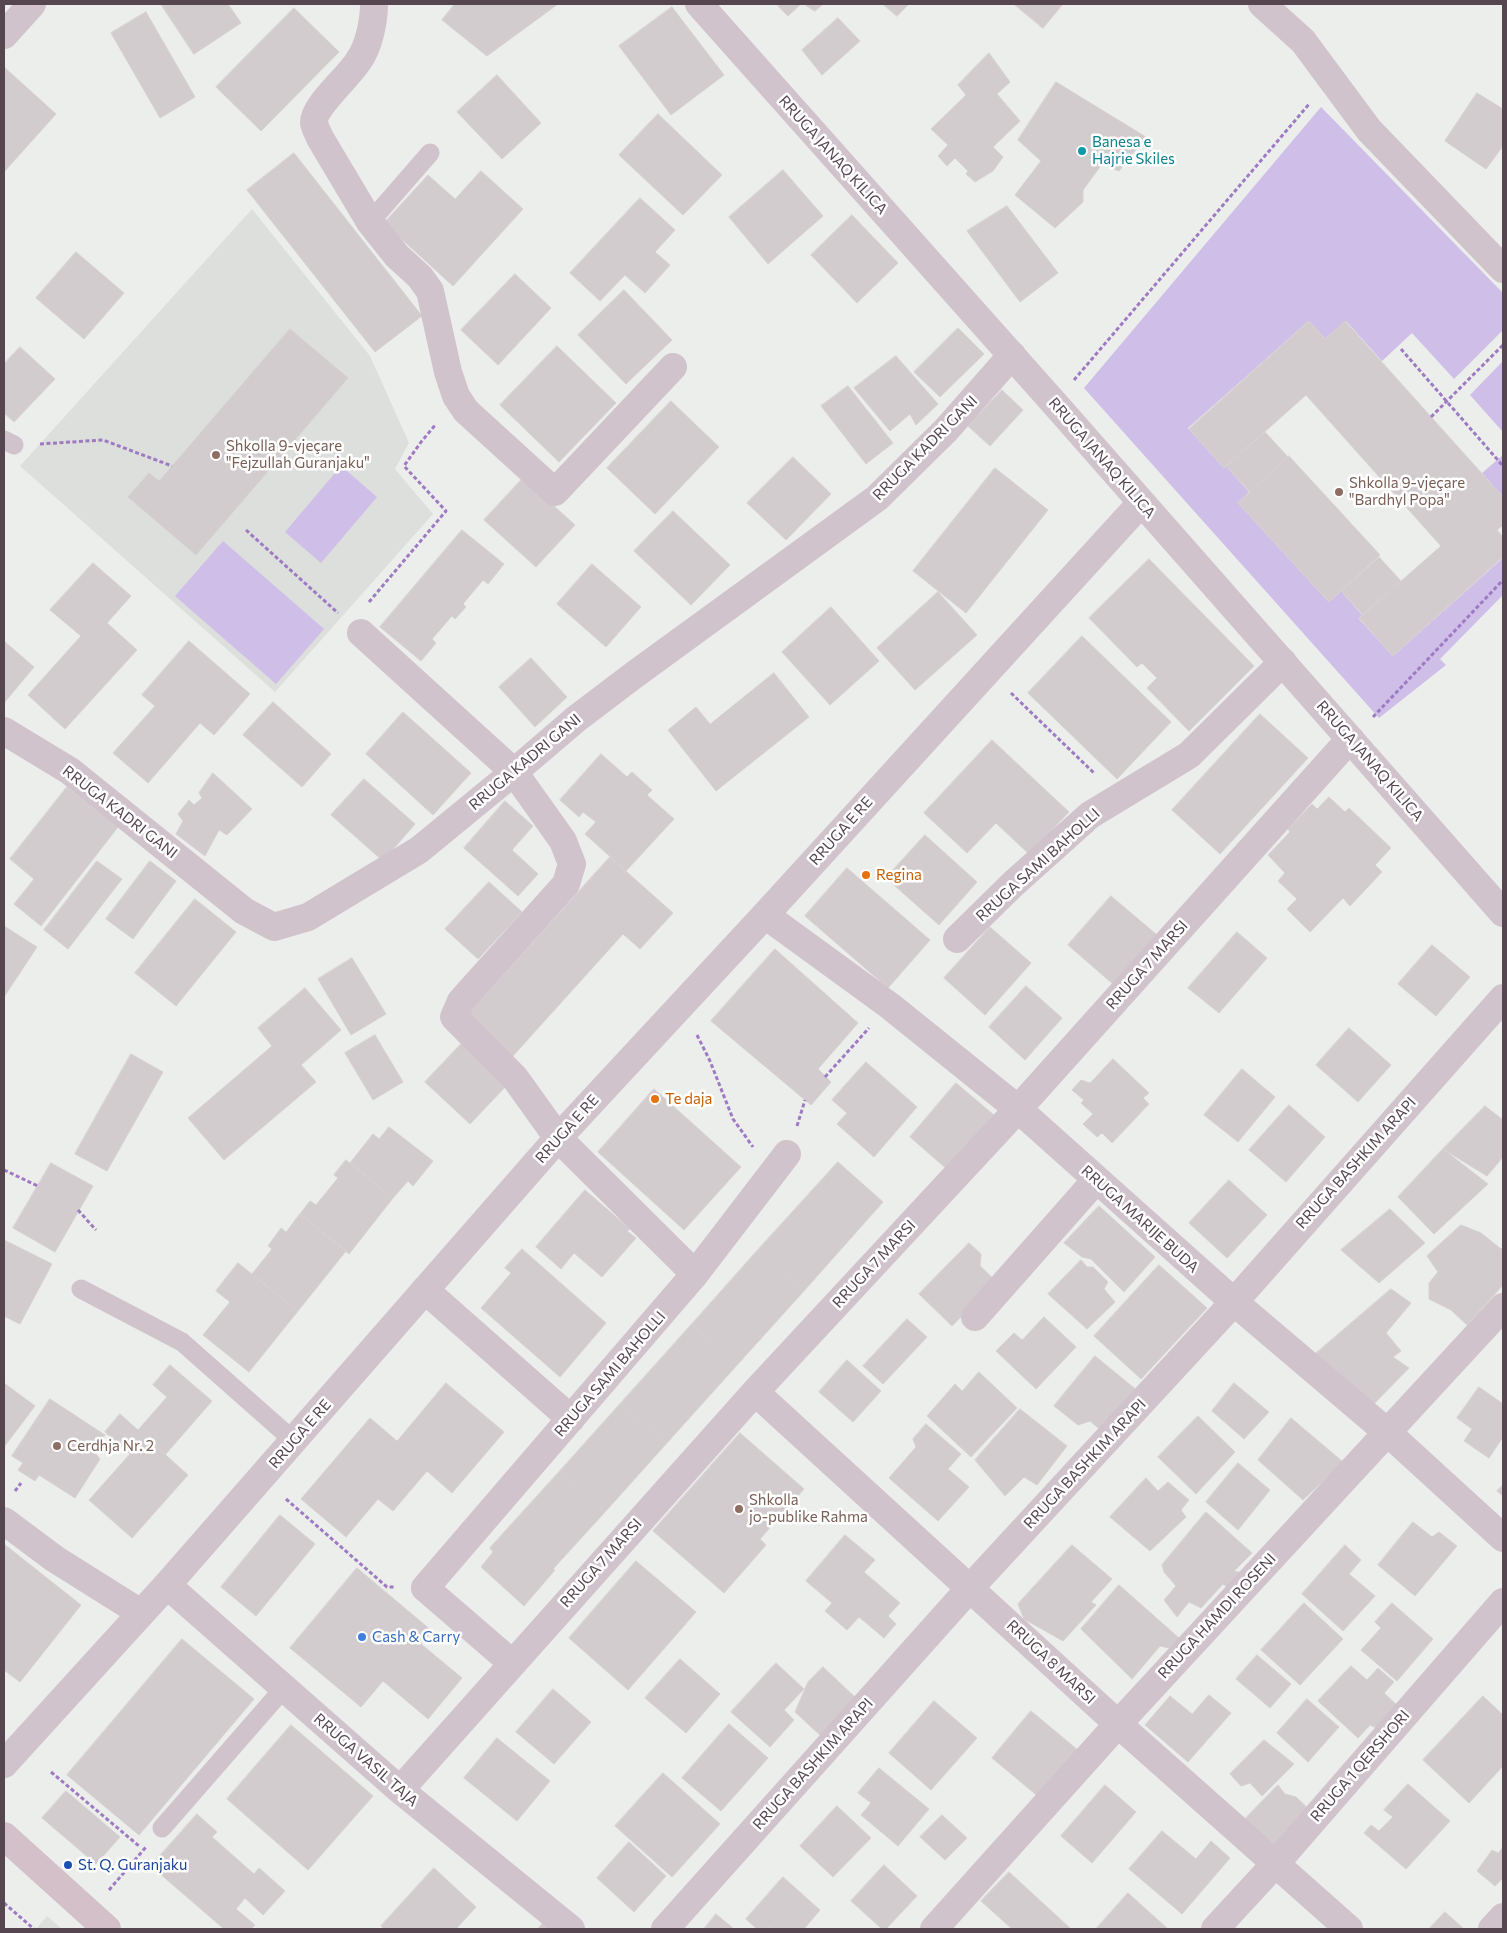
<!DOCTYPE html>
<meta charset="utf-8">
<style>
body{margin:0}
#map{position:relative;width:1507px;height:1933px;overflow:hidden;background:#eceeec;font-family:Commissioner,sans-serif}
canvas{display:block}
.frame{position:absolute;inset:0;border:5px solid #56464f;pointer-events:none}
</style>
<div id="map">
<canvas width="1507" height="1933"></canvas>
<div class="frame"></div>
</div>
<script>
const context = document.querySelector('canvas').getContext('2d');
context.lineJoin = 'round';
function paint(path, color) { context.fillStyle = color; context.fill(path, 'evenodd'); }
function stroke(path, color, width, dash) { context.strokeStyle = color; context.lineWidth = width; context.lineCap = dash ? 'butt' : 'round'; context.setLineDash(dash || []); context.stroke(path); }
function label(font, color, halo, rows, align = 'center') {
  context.font = font + ' Commissioner,sans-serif'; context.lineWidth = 5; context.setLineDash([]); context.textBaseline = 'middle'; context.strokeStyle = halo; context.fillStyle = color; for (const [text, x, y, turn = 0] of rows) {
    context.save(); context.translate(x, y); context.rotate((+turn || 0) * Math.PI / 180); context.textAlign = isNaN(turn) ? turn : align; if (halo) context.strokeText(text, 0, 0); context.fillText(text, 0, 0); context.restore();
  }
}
paint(new Path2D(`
 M252,209L370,356L409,443L395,469L433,514L275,692L20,466Z
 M47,1916L62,1929H36Z`), '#dddfdd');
paint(new Path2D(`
 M1321,107L1503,293V330L1454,379L1412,333L1382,361L1346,321L1325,339L1309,321L1188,428L1224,468L1226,466L1249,492L1238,503L1329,602L1341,591L1362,615L1359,619L1393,656L1503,558V595L1440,659L1446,665L1379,718L1084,388Z
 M1503,361V432L1470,395Z
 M1503,455V497L1482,473Z
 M341,466L377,497L321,563L285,532Z
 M223,541L324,629L276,684L175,596Z`), '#cebee8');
const building = new Path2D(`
 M161,4H228L241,23L194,54Z
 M455,4H558L487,56L442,20Z
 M781,4H801L788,16L778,6Z
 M804,4H823L815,11Z
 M883,4H909L897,16Z
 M1014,4H1063L1043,28Z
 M672,7L724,75L671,115L619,46Z
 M294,8L339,52L261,131L216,87Z
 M146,12L195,97L160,118L111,33Z
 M838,18L860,41L822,75L802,50Z
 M989,53L1010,82L997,94L1020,121L993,147L1003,157L993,171L975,182L966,174L968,171L955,158L947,166L938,156L948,145L931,129L966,95L958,85Z
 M4,67L56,114L4,172Z
 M497,75L541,123L502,159L457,112Z
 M1056,82L1146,137L1119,171L1102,164L1083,190V202L1055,228L1015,195L1041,161L1018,140Z
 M1477,93L1503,109V146L1486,169L1445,141Z
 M658,114L722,175L683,215L619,155Z
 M294,153L422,316L375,352L247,190Z
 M783,170L823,216L768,264L729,217Z
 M481,171L523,209L453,286L384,223L428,175L455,199Z
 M640,198L675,230L655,252L670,265L645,293L625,275L600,301L570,273Z
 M1007,206L1058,273L1020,302L967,231Z
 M852,215L898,263L857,303L811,255Z
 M76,252L124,293L84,339L36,298Z
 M515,274L551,308L498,365L461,330Z
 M624,290L672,340L626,384L578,335Z
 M1309,321L1325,339L1345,321L1503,497V525L1497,530L1503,537V557L1393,656L1359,618L1441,546L1306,395L1224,468L1189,429Z
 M958,328L984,354L940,397L914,372Z
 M290,329L348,378L196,555L128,497L149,473L159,481Z
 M557,346L616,403L559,462L500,405Z
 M20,347L55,379L14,422L4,413V364Z
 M896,356L938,404L916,425L910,414L890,431L854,388Z
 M848,386L893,443L866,464L821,406Z
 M1002,390L1023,410L990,446L968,426Z
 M671,401L719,447L655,514L607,468Z
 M1265,432L1288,457L1250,492L1226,466Z
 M1289,456L1380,555L1329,602L1238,503Z
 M793,457L831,494L786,540L747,503Z
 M995,468L1048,510L966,613L913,571Z
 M523,478L575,525L536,567L484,520Z
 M673,511L730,565L691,605L634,551Z
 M462,530L504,564L488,584L483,580L463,604L466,607L455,619L452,616L432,639L436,643L421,661L380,627Z
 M1379,557L1401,581L1363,615L1341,591Z
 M1149,559L1254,666L1189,731L1147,688L1157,678L1142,663L1137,667L1089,618Z
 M93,563L131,596L107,623L137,650L65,729L28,695L81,636L50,610Z
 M592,564L641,607L606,647L557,604Z
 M938,592L977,635L915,690L877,648Z
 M831,607L879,661L830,705L782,652Z
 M1082,636L1171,722L1117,779L1028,693Z
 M4,641L34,667L4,703Z
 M189,641L250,694L214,735L200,723L148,783L113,753L155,706L142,695Z
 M531,658L567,697L535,727L499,687Z
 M774,673L809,717L716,791L668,730L696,707L710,724Z
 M273,702L331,754L302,787L243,735Z
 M403,712L471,773L433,815L366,754Z
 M1260,714L1308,758L1220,854L1172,810Z
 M992,740L1069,812L1029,854L996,823L967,853L924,813Z
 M601,754L627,777L632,772L652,790L647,795L674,819L626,871L585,834L596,822L583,812L579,817L560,800Z
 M213,773L252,809L227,835L219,830L205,856L176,834L183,821L178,814L189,800L194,805L202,798L199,793Z
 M364,779L415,824L383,861L331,815Z
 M67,787L118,827L41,926L14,904L34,879L10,859Z
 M1329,797L1345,812L1349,808L1391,848L1375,865L1382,872L1350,906L1343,898L1310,932L1287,909L1297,899L1278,881L1285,873L1268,855L1290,832L1288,829L1312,804L1317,809Z
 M505,801L533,826L512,850L538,874L518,896L464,848Z
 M925,835L977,882L939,925L886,878Z
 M610,857L673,913L640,949L623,934L512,1057L466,1016Z
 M97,861L122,879L68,949L44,930Z
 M150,861L176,881L133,939L106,919Z
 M847,868L930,940L888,988L805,916Z
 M489,882L522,912L478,959L445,929Z
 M1111,896L1157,935L1114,985L1068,945Z
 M195,899L236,932L176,1006L135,973Z
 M4,926L37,947L4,997Z
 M990,927L1031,963L985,1015L944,978Z
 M1237,932L1267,958L1219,1013L1188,988Z
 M1432,945L1470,977L1436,1016L1398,984Z
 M775,949L858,1023L818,1069L831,1082L811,1105L711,1021Z
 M352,958L386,1014L351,1035L318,979Z
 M1026,986L1062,1018L1025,1060L989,1027Z
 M305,988L341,1030L301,1065L316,1082L224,1160L188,1118L272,1046L258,1028Z
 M1349,1028L1391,1065L1358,1102L1316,1065Z
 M375,1035L403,1082L373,1100L345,1053Z
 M464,1041L509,1083L470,1124L425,1082Z
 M131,1054L163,1072L107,1171L75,1154Z
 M1113,1059L1149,1093L1143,1098L1149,1104L1112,1143L1102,1133L1097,1137L1083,1124L1093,1114L1081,1103L1084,1100L1072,1090L1081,1080L1090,1083Z
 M866,1062L917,1107L874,1157L837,1124L847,1113L832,1100Z
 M1242,1069L1275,1097L1238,1142L1204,1115Z
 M956,1083L995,1116L948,1170L910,1137Z
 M654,1089L741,1167L684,1230L598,1152Z
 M1289,1105L1325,1137L1286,1182L1249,1150Z
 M1485,1106L1503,1120V1157L1487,1176L1443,1149Z
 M389,1127L433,1161L413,1186L408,1181L393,1198L350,1163L373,1134L379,1139Z
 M1443,1149L1488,1184L1434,1234L1398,1197Z
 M346,1160L393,1198L349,1254L300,1214L310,1201L316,1205L338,1178L334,1175Z
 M838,1162L883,1202L803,1292L757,1251Z
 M51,1163L93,1186L55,1252L13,1228Z
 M1229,1180L1267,1215L1227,1258L1189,1223Z
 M585,1190L630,1229L627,1231L636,1238L602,1277L574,1253L561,1269L536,1247Z
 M1099,1206L1155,1257L1124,1292L1091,1259L1082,1257L1064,1243Z
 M1390,1209L1425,1243L1379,1283L1341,1250Z
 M300,1214L346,1251L298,1311L252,1274L272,1249L268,1246L281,1228L286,1232Z
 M1461,1225L1481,1233L1501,1249L1503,1248V1285L1467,1325L1451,1310L1429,1299V1283L1438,1272L1427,1256Z
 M4,1240L52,1264L20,1324L4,1316Z
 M969,1243L981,1254L980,1266L996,1281L952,1326L919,1294Z
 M522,1249L606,1323L560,1377L481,1308L511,1273L505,1268Z
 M757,1251L803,1292L738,1364L692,1324Z
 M1081,1260L1087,1267H1093L1108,1282L1104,1289L1115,1302L1087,1329L1048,1294Z
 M238,1263L298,1311L249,1372L203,1335L230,1302L216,1291Z
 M1159,1265L1207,1308L1141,1379L1094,1336Z
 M1391,1289L1411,1303L1386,1333L1401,1351L1393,1357L1409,1368L1369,1409L1313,1356Z
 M1044,1317L1076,1347L1036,1389L996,1351L1014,1333L1022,1340Z
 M907,1319L927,1337L883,1384L863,1366Z
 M692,1324L738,1364L666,1444L621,1403Z
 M1095,1356L1139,1392L1104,1433L1090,1421L1078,1425L1054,1406Z
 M847,1360L881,1391L853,1422L819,1392Z
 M170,1365L212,1401L165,1455L138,1430L167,1397L153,1385Z
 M979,1372L1017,1408L971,1457L927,1416L955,1384L962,1391Z
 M4,1383L35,1406L4,1447Z
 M446,1383L504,1432L452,1493L427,1471L393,1511L378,1499L346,1537L301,1499L370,1418L397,1441Z
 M1234,1383L1269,1412L1244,1439L1212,1411Z
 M1479,1387L1503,1404V1437L1489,1458L1464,1441L1472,1429L1457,1418Z
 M50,1399L105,1435L94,1452L100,1459L75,1498L39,1475L35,1481L18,1470L23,1463L12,1456Z
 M621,1403L666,1444L605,1512L560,1471Z
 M1020,1409L1067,1446L1037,1485L1024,1477L1005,1496L975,1460Z
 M120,1414L188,1475L132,1538L89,1500L130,1454L105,1432Z
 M1198,1416L1235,1452L1196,1494L1158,1457Z
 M1291,1418L1343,1462L1303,1500L1258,1460Z
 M926,1424L961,1454L948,1469L969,1487L938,1521L889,1478L916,1447L913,1439Z
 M740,1433L804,1489L760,1539L766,1545L724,1593L653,1531Z
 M1238,1463L1270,1490L1238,1530L1206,1502Z
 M560,1471L605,1512L553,1569L555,1570L524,1606L481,1567L493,1552L490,1548Z
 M1146,1478L1158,1491L1168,1482L1189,1500L1181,1510L1186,1517L1150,1551L1110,1517Z
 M1503,1485V1496L1497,1491Z
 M1206,1512L1252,1553L1234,1571L1243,1573L1229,1589L1223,1584L1201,1608L1189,1602L1177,1617L1164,1600L1176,1586L1164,1572L1162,1565Z
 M280,1515L315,1544L256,1616L221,1587Z
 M1413,1522L1432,1537L1439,1532L1457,1546L1415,1596L1378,1565Z
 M845,1535L875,1560L864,1572L900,1603L888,1616L896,1624L884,1638L859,1617L847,1630L825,1611L832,1603L806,1581Z
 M4,1544L81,1605L20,1682L4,1670Z
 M1072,1545L1112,1579L1091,1602L1096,1605L1063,1641L1024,1619L1018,1604Z
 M1345,1545L1361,1560L1349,1574L1375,1596L1343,1631L1302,1594Z
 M636,1561L696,1612L628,1690L569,1638Z
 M357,1568L432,1631L421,1644L462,1678L428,1719L383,1681L361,1707L290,1648Z
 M1119,1585L1179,1638L1169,1648L1160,1646L1132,1679L1081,1629Z
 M1304,1603L1343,1639L1300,1685L1261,1650Z
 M1392,1603L1433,1639L1397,1681L1361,1650L1381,1628L1375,1622Z
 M182,1639L254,1699L139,1835L67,1775Z
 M1257,1655L1291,1684L1270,1708L1236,1679Z
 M680,1659L720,1694L686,1733L645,1698Z
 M776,1663L804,1689L784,1710L794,1720L770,1747L731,1712Z
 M1351,1666L1367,1680L1378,1668L1394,1682L1384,1693L1399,1707L1379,1729L1370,1725L1358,1738L1318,1701Z
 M823,1667L857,1699L821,1736L795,1712L808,1682Z
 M553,1689L591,1722L554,1764L516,1732Z
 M1209,1695L1231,1713L1188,1762L1145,1725L1170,1696L1192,1714Z
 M1483,1696L1503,1715V1766L1469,1803L1423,1760Z
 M1307,1699L1339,1727L1308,1762L1277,1733Z
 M934,1701L977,1738L931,1790L889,1753Z
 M1031,1711L1079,1751L1040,1798L992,1758Z
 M729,1724L768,1758L721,1811L682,1778Z
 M291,1725L373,1796L308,1870L227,1799Z
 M497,1738L550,1781L517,1821L464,1778Z
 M1264,1740L1294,1764L1262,1796L1250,1783L1241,1786L1230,1774Z
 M879,1768L929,1809L898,1846L861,1815L871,1803L858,1793Z
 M663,1773L720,1824L672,1877L615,1826Z
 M1408,1784L1450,1821L1406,1869L1364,1833L1371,1825L1379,1831L1393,1817L1384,1810Z
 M1105,1785L1136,1812L1092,1863L1061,1836Z
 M1278,1785L1285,1794L1296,1797L1315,1815L1278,1847L1245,1819Z
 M66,1791L120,1837L96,1864L42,1818Z
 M837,1806L871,1838L833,1877L800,1846Z
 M197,1814L217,1832L212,1837L254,1874L259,1868L285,1891L263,1915L245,1898L236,1909L255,1925L251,1929H224L151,1866Z
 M942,1815L967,1838L945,1860L920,1837Z
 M1162,1831L1196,1859L1211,1841L1230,1858L1182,1914L1129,1869Z
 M629,1842L666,1876L634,1912L597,1878Z
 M1503,1847V1878L1495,1886L1477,1871L1492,1850L1498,1853Z
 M884,1865L917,1896L886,1929H882L851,1901Z
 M434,1868L476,1907L456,1929H384L381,1926Z
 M1009,1872L1071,1929H1012L981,1901Z
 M783,1877L820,1910L804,1929H771L770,1927L767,1929H757L746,1919Z
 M1128,1893L1168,1929H1096Z
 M1445,1912L1464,1929H1429Z
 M716,1914L734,1929H704Z
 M544,1922L553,1929H538Z`);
paint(building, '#d3ccce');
stroke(building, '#d7d0d2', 1);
stroke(new Path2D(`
 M1401,349L1503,466
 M1074,380L1310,103
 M1431,417L1503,345
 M40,444L103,440L172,466
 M246,530L338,613
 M369,602L446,511L404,466L421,442L436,424
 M1011,693L1095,774
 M1373,717L1503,580
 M697,1035L710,1061L733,1119L753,1147
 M825,1077L869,1028
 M797,1126L805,1100
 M4,1170L38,1186
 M78,1210L96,1230
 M15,1491L21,1483
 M286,1499L387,1587H395
 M51,1772L139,1846
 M109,1890L146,1847
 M4,1903L34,1929`), '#9e7ac2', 3, [4, 2.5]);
stroke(new Path2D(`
 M370,222L430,153
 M4,440L14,445
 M81,1289L182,1342L294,1441
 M162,1828L284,1688`), '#d1c3cb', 19);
stroke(new Path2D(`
 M374,4C374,21 369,46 359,60C350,76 313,106 314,123C315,128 318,133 320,138L370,222L397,256L420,277L430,291L448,372L456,396L466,411L555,492L673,367
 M1262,4L1303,41L1369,130L1503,269
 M4,35L32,4
 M361,633L514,772L563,841L572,864L566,884L461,1001L454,1017L515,1078L558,1138L695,1274
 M4,731L70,771L244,911L274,927L308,917L419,850L514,772L576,719L634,675L877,498L946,430L1012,355
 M765,915L890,1006L1018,1109L1234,1302L1387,1432L1503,1538
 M957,939L1013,884L1090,815L1189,755L1283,662
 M425,1290L571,1419
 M975,1317L1096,1180
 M755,1392L1118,1724L1349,1929
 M4,1521L55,1559L141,1613
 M167,1585L400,1790L571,1929
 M512,1663L425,1588L695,1274L787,1154
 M400,1790L755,1392L1018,1109L1350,739
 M665,1929L970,1588L1234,1302L1503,998
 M934,1929L1118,1724L1503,1307
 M1215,1929L1276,1863L1503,1602
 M1492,1929L1503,1917`), '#d1c3cb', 28);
stroke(new Path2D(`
 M699,4L1055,404L1503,913
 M4,1764L167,1585L558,1138L765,915L1141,503`), '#d1c3cb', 28);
stroke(new Path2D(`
 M4,1836L107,1929`), '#d3c0c9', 28);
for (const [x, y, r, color] of [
 [1082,151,5,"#0f9aa8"],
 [216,455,5,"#8d6e63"],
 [1339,492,5,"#8d6e63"],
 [866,875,5,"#e8710a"],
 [655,1099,5,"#e8710a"],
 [57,1446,5,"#8d6e63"],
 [739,1509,5,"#8d6e63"],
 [362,1637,5,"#3f7fe0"],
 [68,1865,5,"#1a4fb4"]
]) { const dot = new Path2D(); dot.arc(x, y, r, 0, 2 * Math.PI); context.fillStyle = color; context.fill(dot); stroke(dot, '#fff', 2); }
label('15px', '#0d838f', '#fff', [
 ["Banesa e",1092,142],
 ["Hajrie Skiles",1092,159]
], 'left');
label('15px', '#56464f', '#fff', [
 ["RRUGA JANAQ KILICA",833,155,48],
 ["RRUGA KADRI GANI",925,448,-45],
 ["RRUGA JANAQ KILICA",1102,458,49],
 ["RRUGA JANAQ KILICA",1370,761,49],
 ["RRUGA KADRI GANI",525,762,-40],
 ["RRUGA KADRI GANI",120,812,38],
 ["RRUGA E RE",841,831,-48],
 ["RRUGA SAMI BAHOLLI",1038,865,-42],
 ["RRUGA 7 MARSI",1147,965,-48],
 ["RRUGA E RE",567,1129,-48],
 ["RRUGA BASHKIM ARAPI",1356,1163,-48],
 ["RRUGA MARIJE BUDA",1140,1219,42],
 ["RRUGA 7 MARSI",874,1264,-47],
 ["RRUGA SAMI BAHOLLI",610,1374,-49],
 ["RRUGA E RE",300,1434,-49],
 ["RRUGA BASHKIM ARAPI",1085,1464,-47],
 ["RRUGA 7 MARSI",601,1563,-48],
 ["RRUGA HAMDI ROSENI",1217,1616,-47],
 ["RRUGA 8 MARSI",1051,1662,43],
 ["RRUGA VASIL TAJA",366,1760,41],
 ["RRUGA BASHKIM ARAPI",813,1764,-48],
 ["RRUGA 1 QERSHORI",1360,1766,-49]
]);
label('15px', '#785e54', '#fff', [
 ["Shkolla 9-vjeçare",226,446],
 ["\"Fejzullah Guranjaku\"",226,463],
 ["Shkolla 9-vjeçare",1349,483],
 ["\"Bardhyl Popa\"",1349,500],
 ["Cerdhja Nr. 2",67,1446],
 ["Shkolla",749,1500],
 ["jo-publike Rahma",749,1517]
], 'left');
label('15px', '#c56008', '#fff', [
 ["Regina",876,875],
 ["Te daja",665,1099]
], 'left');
label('15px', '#366cbe', '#fff', [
 ["Cash & Carry",372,1637]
], 'left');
label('15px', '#164399', '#fff', [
 ["St. Q. Guranjaku",78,1865]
], 'left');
</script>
